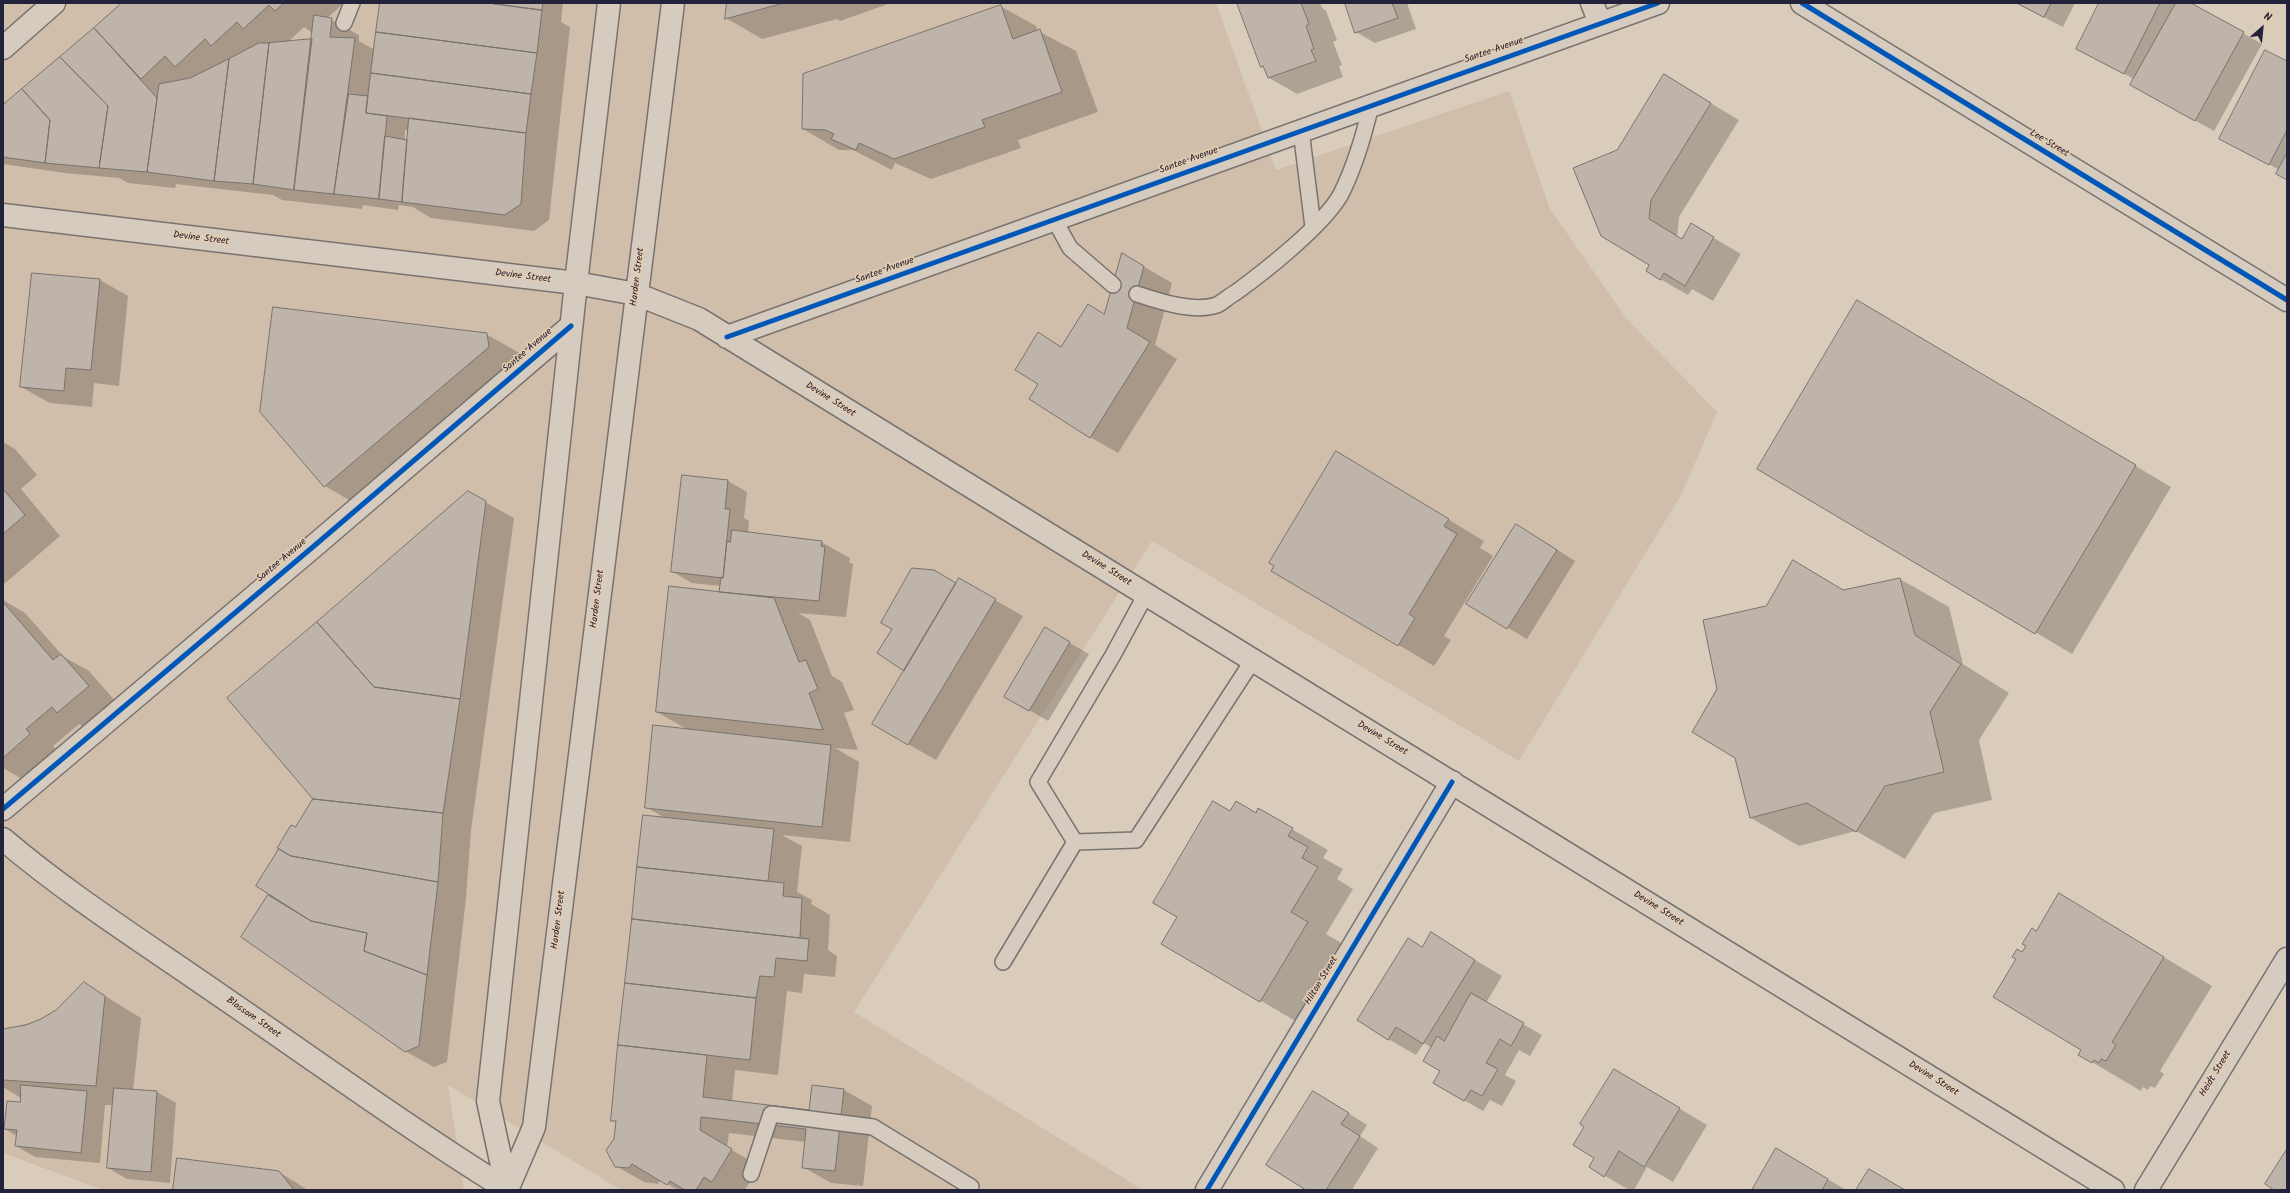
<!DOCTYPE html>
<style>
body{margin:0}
#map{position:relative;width:2290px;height:1193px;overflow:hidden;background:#d9ccbb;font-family:Kalam,sans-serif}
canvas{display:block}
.frame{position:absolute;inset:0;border:4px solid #22223b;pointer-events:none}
.north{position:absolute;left:2242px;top:8px;width:40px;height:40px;-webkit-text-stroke:3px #e6cdae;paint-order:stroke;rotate:27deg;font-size:11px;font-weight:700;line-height:16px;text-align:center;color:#22223b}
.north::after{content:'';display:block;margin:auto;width:14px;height:18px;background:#22223b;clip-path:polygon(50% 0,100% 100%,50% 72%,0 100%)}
</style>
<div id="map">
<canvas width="2290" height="1193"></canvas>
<div class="frame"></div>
<div class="north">N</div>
</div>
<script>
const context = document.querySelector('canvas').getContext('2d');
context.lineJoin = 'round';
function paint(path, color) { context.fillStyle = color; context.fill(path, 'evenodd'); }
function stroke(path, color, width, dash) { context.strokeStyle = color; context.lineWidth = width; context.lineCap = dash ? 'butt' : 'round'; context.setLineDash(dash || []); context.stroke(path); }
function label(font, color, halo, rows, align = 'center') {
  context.font = font + ' Kalam,sans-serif'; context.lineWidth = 3; context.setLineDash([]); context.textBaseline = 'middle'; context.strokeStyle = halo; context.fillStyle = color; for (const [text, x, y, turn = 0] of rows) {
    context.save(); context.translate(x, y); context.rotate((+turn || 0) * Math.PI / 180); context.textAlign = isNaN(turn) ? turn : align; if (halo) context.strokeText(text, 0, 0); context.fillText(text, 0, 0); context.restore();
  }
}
paint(new Path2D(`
 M3,3H1216L1276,170L1509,91L1550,209L1626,318L1717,412L1681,495L1519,761L1152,541L854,1012L1143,1190H621L448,1085L464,1190H103L3,1153Z`), '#d1beaa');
paint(new Path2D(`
 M124,3H344L327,18L359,35V41L375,50L381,3H563L561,22L570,27L549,220L534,231L431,218L413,207L399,205L398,210L363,205L362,209L282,200L273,195L176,184L175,188L128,183L119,178L65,173L3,164V106ZM304,27L311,32L314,29L313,39L288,42ZM405,130H409L408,141L405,140Z
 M728,3H887L888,4L840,21L837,19L762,39L726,18Z
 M1238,3H1320L1322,8L1326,11L1337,40L1333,42L1342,65L1339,66L1343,77L1297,94L1269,78L1265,68L1262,66Z
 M1346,3H1407L1416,29L1375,43L1356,32Z
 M2016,3H2075L2063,27Z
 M2100,3H2189L2262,44L2214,131L2151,96L2134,79L2077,49Z
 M1000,6L1036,26L1038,31L1076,51L1098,112L1018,140L1021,148L931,179L895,163L892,170L853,150H839L803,129Z
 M2287,62V179L2280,170L2240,150Z
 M1692,92L1739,120L1679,217L1677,237L1683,240L1692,225L1741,254L1713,301L1692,289L1688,295L1660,279L1651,265L1617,151Z
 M1122,254L1172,283L1155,345L1177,359L1118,453L1090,437L1040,384L1038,334L1062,347L1105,315Z
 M100,280L128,296L119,386L94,383L92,407L50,403L21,387Z
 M1893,322L2171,487L2072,654L1758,468Z
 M486,334L523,355L361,507L325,486Z
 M3,442L15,449L37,475L21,489L60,536L3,585Z
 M1337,452L1484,541L1480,548L1493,556L1444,636L1451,640L1434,666L1273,570Z
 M728,481L747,492L744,518L749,521L748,533L821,542L850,558L849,562L853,564L846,617L798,613L810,620L832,676L842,682L854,710L844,713L858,750L835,748L859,762L850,842L782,835L802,846L797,892L812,900L811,904L830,915L828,950L837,956L835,977L804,974L802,993L787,991L778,1075L735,1070L732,1102L810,1111L844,1090L872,1106L863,1186L831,1183L803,1167L806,1142L729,1133L727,1147L759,1166L745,1190H678L660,1180L658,1184L644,1182L616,1166L617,1123L612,1120L644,816L665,818L646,807L688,730L657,712L720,593L721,586L692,583L673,572Z
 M485,502L514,518L471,830L466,898L447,1062L434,1067L405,1051L243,937L270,894L258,885L292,827L295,828L315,799Z
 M1535,536L1575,561L1527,639L1468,604Z
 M934,571L957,584L960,580L1023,616L936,760L873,724L905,670Z
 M1900,579L1949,607L1963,664L2009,693L1979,740L1992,800L1934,813L1905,859L1856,831L1799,846L1751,818L1843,591Z
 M3,600L25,613L64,657L89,671L116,702L86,728L79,724L53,746L58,751L24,780L3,768Z
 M1045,629L1089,654L1048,721L1005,696Z
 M1259,810L1328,850L1323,858L1343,869L1337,879L1353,889L1326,934L1343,944L1297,1022L1163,943L1179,916L1231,813L1256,814Z
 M2059,894L2212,986L2160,1071L2164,1074L2155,1088L2150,1086L2148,1090L2143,1087L2141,1091L2080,1055L2082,1050L2023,953Z
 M1431,934L1502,976L1486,1003L1542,1035L1530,1056L1519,1050L1505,1075L1516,1081L1502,1106L1490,1100L1483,1111L1434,1083L1441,1071L1432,1048L1424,1043L1416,1055L1388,1039L1423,948Z
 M84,983L141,1018L133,1090L157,1092L176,1103L170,1183L127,1179L108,1168L114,1105H105L100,1163L35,1157L16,1146L17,1136L5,1129L21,1103V1098L3,1087V1030L41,1020L57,1011Z
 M1642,1086L1707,1125L1673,1182L1647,1167L1634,1190H1629L1590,1167Z
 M1332,1103L1367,1125L1360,1136L1378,1148L1352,1190H1308Z
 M1777,1149L1846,1190H1753Z
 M279,1172L308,1190H174Z`), '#0003');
const building = new Path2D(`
 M122,3H284L275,11L269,5L243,29L237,22L211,46L205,39L175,67L165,56L141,79L94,28Z
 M380,3H489L542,10L537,53L376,32Z
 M488,3H543L542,10Z
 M727,3H784L725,19Z
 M1237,3H1301L1309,24L1306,26L1314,49L1311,50L1316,61L1268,78L1263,66L1261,67Z
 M1345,3H1392L1398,18L1355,33Z
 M2017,3H2051L2044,17Z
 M2099,3H2160L2124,74L2076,49Z
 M2176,3H2191L2244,32L2195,121L2130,85Z
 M1001,5L1013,39L1040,29L1062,92L982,120L985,127L894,159L859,143L856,150L831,139L834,134L826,130L802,129L803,74Z
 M314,15L332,18L330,37L355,38L334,194L294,190Z
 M94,28L157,98L147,172L99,168L108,106L60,57Z
 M376,32L537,53L531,94L371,73Z
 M312,39L294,190L253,184L269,43Z
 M259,43H269L253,184L214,181L229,59Z
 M2265,50L2287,61V130L2269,165L2219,139Z
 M60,57L108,106L99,168L45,163L50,120L22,89Z
 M229,59L214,181L147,172L159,84L190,78Z
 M371,73L531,94L526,133L366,113Z
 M1664,74L1711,103L1651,200L1649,219L1682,239L1691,223L1714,237L1685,286L1664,273L1660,280L1646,271L1649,265L1601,236L1573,168L1617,150Z
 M22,89L50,120L45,163L3,157V105Z
 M349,94L368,96L366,113L387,116L379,199L334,194Z
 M409,118L526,133L521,204L505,215L402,202Z
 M385,136L407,140L402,202L379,199Z
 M2287,153V180L2276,174Z
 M1122,253L1144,266L1127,328L1150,342L1090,438L1029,399L1038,384L1015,370L1038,332L1061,347L1088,304L1104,314Z
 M32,273L100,279L91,370L66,368L64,391L20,387Z
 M1857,300L2136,465L2035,634L1757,469Z
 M273,307L487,333L489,347L324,487L260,412Z
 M1336,451L1449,519L1444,526L1457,534L1409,614L1415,618L1398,646L1271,571L1274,566L1269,563Z
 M682,475L728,480L725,509H730L723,578L671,572Z
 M3,489L25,515L3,534Z
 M468,491L486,501L460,699L374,687L317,622Z
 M1516,524L1557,550L1507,629L1466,604Z
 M732,530L822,541L821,546L825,547L819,601L719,592L721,577L723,578L727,541L730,542Z
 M1793,560L1843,590L1900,578L1915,635L1961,664L1930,712L1944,772L1885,786L1856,832L1807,803L1750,818L1735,758L1692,732L1717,689L1703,620L1766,606Z
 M912,568L934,570L956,583L904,671L877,653L892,629L881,623Z
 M959,578L996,599L908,745L872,724Z
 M669,586L774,598L799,662L806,660L818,689L809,693L823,730L656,712Z
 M3,602L53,660L61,654L89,686L57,713L52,707L26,729L30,734L3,758Z
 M317,622L374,687L460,699L443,813L313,799L227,698Z
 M1045,627L1070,642L1029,711L1004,697Z
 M653,725L831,745L822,827L645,808Z
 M313,799L443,813L438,882L291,856L277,848L291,825L295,827Z
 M1213,801L1230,811L1236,801L1256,813L1258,808L1293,828L1288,836L1308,847L1302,858L1318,867L1291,912L1308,922L1260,1002L1161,944L1177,917L1153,903Z
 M643,815L774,829L768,881L637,867Z
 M279,849L291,856L438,882L427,975L364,951L367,933L311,921L256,886Z
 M637,867L784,883L783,896L802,898L800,938L632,919Z
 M2059,893L2164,957L2112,1042L2116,1045L2106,1061L2101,1059L2099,1063L2094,1060L2092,1063L2078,1055L2081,1050L1993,997L2016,959L2012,957L2017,949L2022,952L2026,946L2022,944L2032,928L2036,931Z
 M268,895L311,921L367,933L364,951L427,975L419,1046L405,1052L241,937Z
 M632,919L809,939L807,961L776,958L774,977L760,976L756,998L625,983Z
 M1431,932L1475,960L1423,1044L1396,1027L1388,1040L1357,1020L1408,938L1422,947Z
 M84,982L105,996L96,1086L3,1080V1029L26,1025L41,1019L56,1010Z
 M625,983L756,998L750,1060L618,1045Z
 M1471,993L1524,1023L1511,1046L1500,1039L1486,1063L1498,1069L1482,1096L1471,1090L1464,1101L1433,1083L1440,1071L1423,1061L1437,1036L1444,1041Z
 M618,1045L707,1055L703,1097L809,1110L812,1085L844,1089L835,1171L802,1168L806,1129L701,1117L700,1130L732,1149L712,1182L704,1177L696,1190H685L670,1181L667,1185L632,1164L629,1168L615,1167L606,1150L614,1139L616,1121H611Z
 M1614,1069L1680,1108L1644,1167L1619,1151L1604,1177L1589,1167L1594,1158L1573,1145L1584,1127L1580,1124Z
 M21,1085L87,1091L81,1153L15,1146L17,1130L4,1129L7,1101L20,1102Z
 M114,1088L157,1091L151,1172L107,1168Z
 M1313,1091L1349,1113L1341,1124L1360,1136L1326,1190H1306L1266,1165Z
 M1776,1148L1828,1179L1822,1190H1752Z
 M2287,1149V1190H2274L2265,1184Z
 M177,1158L279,1171L294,1190H173Z
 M1869,1169L1905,1190H1856Z`);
paint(building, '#beb4a9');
stroke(building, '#797370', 1);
const lane = new Path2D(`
 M344,23L352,3
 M1301,130L1313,227
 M1054,219L1070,248L1113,285
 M1137,294C1158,301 1194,313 1217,305C1223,302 1229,296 1235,293C1264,272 1324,225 1341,194C1355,166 1364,135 1371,105
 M1075,842L1038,782L1113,655L1146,594
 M1075,842L1136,840L1253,660
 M1003,962L1075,842
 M751,1174L771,1114L873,1127L971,1187`);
const street = new Path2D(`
 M1802,3L2287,300
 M3,809L314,546L571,326
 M1207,1190L1452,782
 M2146,1190L2287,959`);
const secondary = new Path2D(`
 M1592,3L1600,23
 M3,48L54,3
 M3,215L576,283L636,294L699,319L2113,1190
 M727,337L1658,3
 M3,839C71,897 148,945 221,996C316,1061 410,1129 508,1190
 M507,1189L488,1101L576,283L609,3
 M507,1190L534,1127L673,3`);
stroke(lane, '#797370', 18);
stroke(street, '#797370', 25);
stroke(secondary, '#797370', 25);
stroke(lane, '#d5cbbf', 15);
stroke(street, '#d5cbbf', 22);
stroke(secondary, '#d5cbbf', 22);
stroke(new Path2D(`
 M1802,3L2287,300
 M727,337L1658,3
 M3,809L314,546L571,326
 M1207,1190L1452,782`), '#0057b8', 5);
label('10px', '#22223b', '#e6cdae', [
 ["Santee Avenue",1494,51,-19],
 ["Lee Street",2049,144,31],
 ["Santee Avenue",1189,161,-20],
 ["Devine Street",201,239,7],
 ["Santee Avenue",885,271,-20],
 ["Devine Street",523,277,7],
 ["Harden Street",638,277,-83],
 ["Santee Avenue",528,351,-41],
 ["Devine Street",830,400,32],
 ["Santee Avenue",282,561,-40],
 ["Devine Street",1106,569,32],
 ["Harden Street",598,599,-83],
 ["Devine Street",1382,739,31],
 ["Devine Street",1658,909,32],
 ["Harden Street",559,920,-83],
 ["Hilton Street",1322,981,-59],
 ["Blossom Street",253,1018,35],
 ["Heidt Street",2216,1074,-59],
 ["Devine Street",1933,1079,32]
]);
</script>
